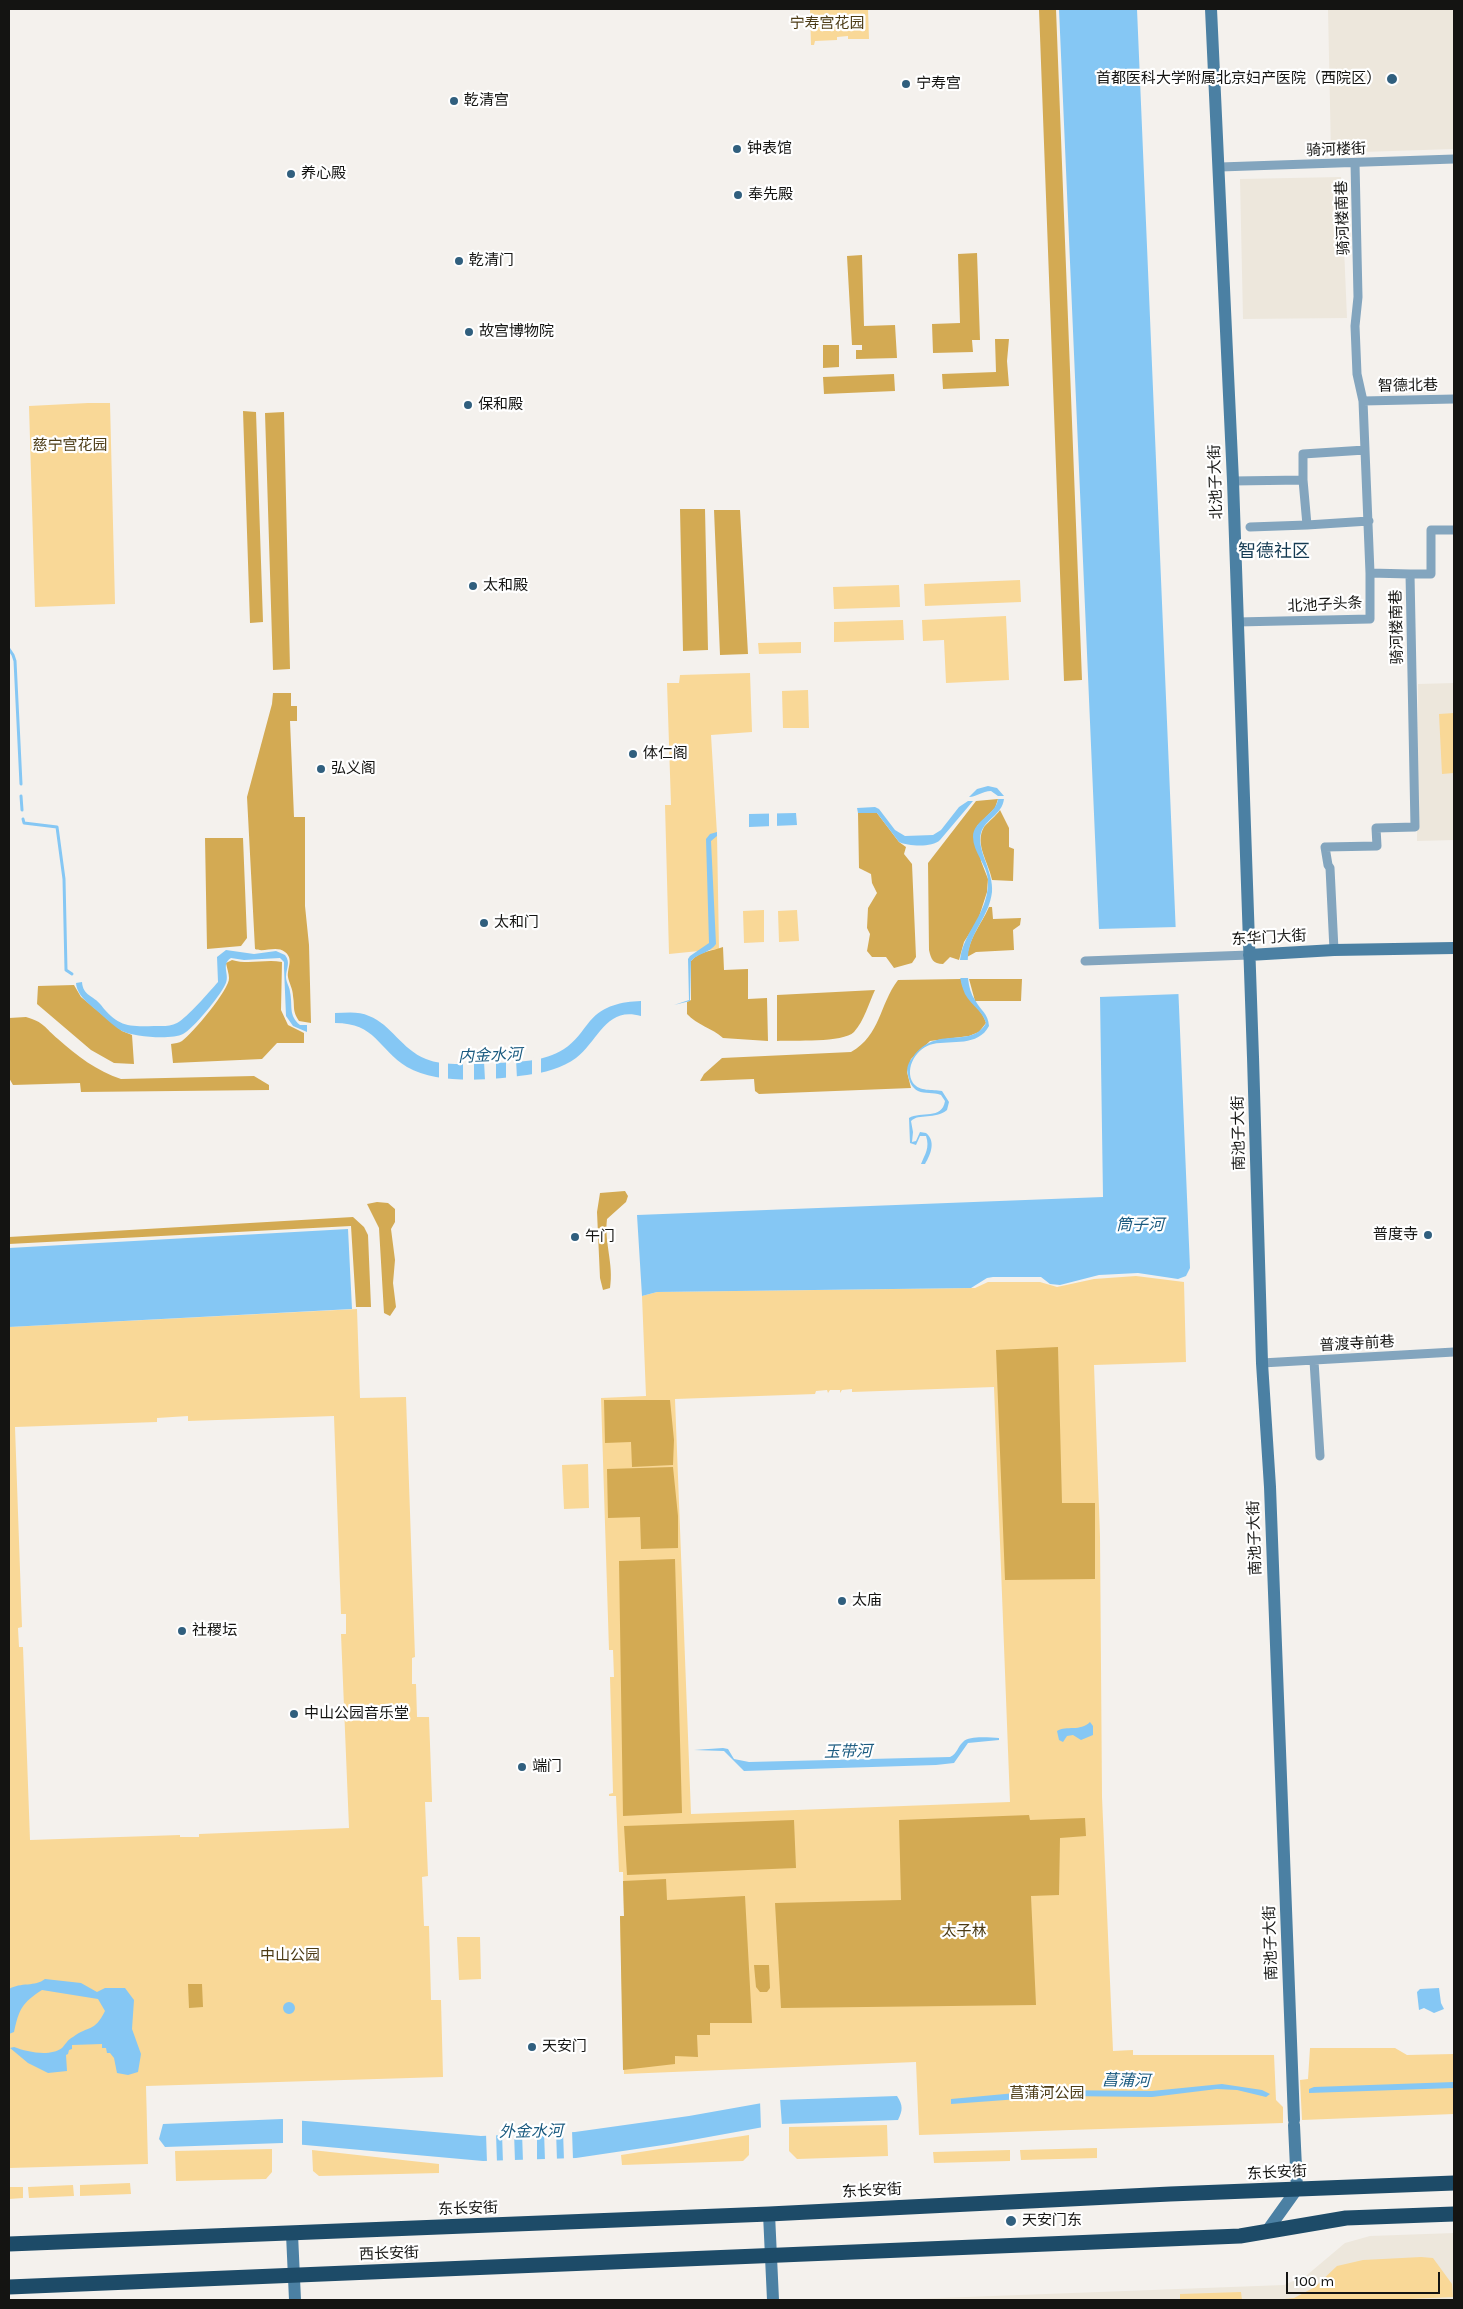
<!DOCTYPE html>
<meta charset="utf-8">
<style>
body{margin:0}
#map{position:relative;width:1463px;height:2309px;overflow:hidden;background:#f4f1ed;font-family:Karla,sans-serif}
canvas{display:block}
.frame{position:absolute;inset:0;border:10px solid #141412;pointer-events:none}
.scale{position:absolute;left:1286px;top:2272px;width:154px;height:22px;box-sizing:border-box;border:2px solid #141412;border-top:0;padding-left:6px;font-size:15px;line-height:18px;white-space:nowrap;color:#141412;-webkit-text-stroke:4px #fff;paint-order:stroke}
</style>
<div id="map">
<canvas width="1463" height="2309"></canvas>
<div class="frame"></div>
<div class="scale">100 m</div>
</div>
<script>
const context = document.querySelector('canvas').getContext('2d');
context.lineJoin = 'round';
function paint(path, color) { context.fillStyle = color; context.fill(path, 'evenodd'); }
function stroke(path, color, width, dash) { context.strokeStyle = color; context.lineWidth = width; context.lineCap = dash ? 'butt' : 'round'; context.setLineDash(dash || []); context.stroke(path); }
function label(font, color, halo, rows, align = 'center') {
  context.font = font + ' Karla,"Noto Sans SC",sans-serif'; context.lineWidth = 4.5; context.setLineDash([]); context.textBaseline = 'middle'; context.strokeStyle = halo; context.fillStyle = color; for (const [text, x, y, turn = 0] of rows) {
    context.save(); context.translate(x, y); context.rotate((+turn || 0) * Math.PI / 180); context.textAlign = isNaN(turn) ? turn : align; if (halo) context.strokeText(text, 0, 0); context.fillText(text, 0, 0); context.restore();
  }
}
paint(new Path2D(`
 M1328,9H1454V149L1331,153Z
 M1341,177L1347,318L1243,319L1240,179Z
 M1454,683V840L1417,841L1418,684Z
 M1454,2233V2300H887L1284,2285L1307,2275L1345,2243L1370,2236Z`), '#ede7dc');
paint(new Path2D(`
 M810,9H868L869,39H848V36L837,37V40L815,41L814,45H811Z
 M88,403H110L115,604L35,607L29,406Z
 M1020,580L1021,602L925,606L924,584Z
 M899,585L900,607L834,609L833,587Z
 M1006,616L1009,680L946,683L944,640L923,641L922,620Z
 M903,620L904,640L834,642V622Z
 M801,642V653L759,654L758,643Z
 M750,673L752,732L711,735L717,834L719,949L669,954L665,805H671L667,683H679L680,675Z
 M808,690L809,728H783L782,691Z
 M1454,713V773L1442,774L1439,714Z
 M764,910V942L744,943L743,911Z
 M797,910L799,941L779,942L778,911Z
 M1136,1276L1184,1282L1186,1362L1094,1365L1100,1537L1102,1797L1113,2051L1133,2050V2055H1274L1276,2100L1283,2107V2123L919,2135L916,2062L624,2074L620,1916H624L623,1872H619L616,1796H609V1794L613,1793L610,1677H614L613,1650H609L601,1398L646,1396L642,1296L657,1292L975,1288L988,1282H1040L1057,1287L1094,1279ZM994,1387L1010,1802L691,1814L675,1399L815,1394L816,1391L827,1390L828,1393L830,1390H840V1393L842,1390L852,1389V1392Z
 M357,1309L360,1398L406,1397L415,1657L412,1658V1684H416L417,1717H429L432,1799V1802H425L428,1876L422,1877L424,1926H429L431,2000H441L443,2077L146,2086L148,2164L9,2168V1327ZM188,1416V1421L334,1416L341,1614H346V1634H341L349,1828L199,1834V1837H180V1835L30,1840L23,1647H19L18,1628L22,1627L15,1427L157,1422V1418Z
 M588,1464L589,1508L564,1509L562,1465Z
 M457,1937H480L481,1979L459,1980Z
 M1310,2048H1395L1407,2055L1454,2054V2114L1302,2120L1300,2080L1308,2079Z
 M887,2125L888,2156L797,2159L789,2151V2127Z
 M749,2135V2155L743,2161L622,2165L621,2155Z
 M1097,2148V2158L1021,2160L1020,2150Z
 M272,2149V2172L266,2179L176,2181L175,2151Z
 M312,2150L439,2164V2173L319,2176L313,2171Z
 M1010,2150V2161L934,2163L933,2152Z
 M130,2183L131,2194L80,2196V2185Z
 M73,2185L74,2196L29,2198L28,2187Z
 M23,2187V2198L9,2199V2187Z
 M1421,2257L1433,2258L1452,2284L1453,2297L1385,2300H1275L1294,2298L1315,2287L1337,2266L1363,2260Z
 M1241,2292L1242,2300H1180V2294Z`), '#f9d897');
paint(new Path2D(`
 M1039,9H1056L1082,680L1064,681Z
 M977,253L980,340H972L973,352L933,353L932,324L960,323L958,254Z
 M862,255L864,326L895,325L897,358L856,359V350H862V345H852L847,256Z
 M995,339H1009L1007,361L1009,386L943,389L942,374L996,372Z
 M823,345H839V367L823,368Z
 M894,374L895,391L824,394L823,377Z
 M243,411L256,412L263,622L250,623Z
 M284,412L290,669L273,670L265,413Z
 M680,509H705L708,650L683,651Z
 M714,510H740L748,654L720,655Z
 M273,693H291V706H297V721H290L294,817H305V906L309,945L311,1023L299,1021C292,1010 295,1008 293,996C293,989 289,983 288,977C287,968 294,959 285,952C276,945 264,953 255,949L247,797L272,704Z
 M998,799L995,808L977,826L981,861L988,879L987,892L978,920L964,942L959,960L950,957L943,964C933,964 931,959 929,950L928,863L976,801Z
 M1000,810L1009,828V847L1014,849L1013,881L992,880C989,863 974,844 984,827C989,821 996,816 1000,810Z
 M858,813H877L899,842L906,847L904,854L912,864L916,957L912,963L894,968L886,957H872L867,951L870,934L867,928L868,908L877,893L872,883L871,874L859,868Z
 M205,838H243L247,938L241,946L207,949Z
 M989,907H992L993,919L1021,918L1020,925L1013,930L1014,950L976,952L967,957C971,934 980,927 989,907Z
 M723,947L724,970L748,969V999L767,998L768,1041L723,1038C712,1028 697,1025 687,1014V1002L691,1000V961C699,951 713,951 723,947Z
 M232,960C249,965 265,959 282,962L281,1010L288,1025L304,1033V1043H277L262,1059L173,1063L171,1044C175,1043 179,1043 182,1041C192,1034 230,989 229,978C229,974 227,968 226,963Z
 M961,979C965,1003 981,1005 986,1023L979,1032L969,1036L930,1041L911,1059L907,1072L911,1088L759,1094L755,1091L754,1079L700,1081L704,1074L722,1058L851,1052C881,1035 879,1005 898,980Z
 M969,979H1022L1021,1001H975Z
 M74,985L81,997L122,1031L132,1035L134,1064L114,1063L91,1050L37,1004L38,986Z
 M875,990C869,1003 864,1021 854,1032C843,1043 793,1040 777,1041V995Z
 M26,1017C44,1022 45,1028 58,1039C77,1056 97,1071 121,1079L254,1076L269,1085V1090L81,1092L80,1083L13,1085L9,1078V1018Z
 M625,1191L628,1196L626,1202L607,1219C604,1243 614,1264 610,1288L603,1290L600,1278L597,1212L600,1193Z
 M377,1202L388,1203L395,1209V1222L391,1229L395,1260L393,1283L396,1307L390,1316L384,1313L379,1228L367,1204Z
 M353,1217L364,1227L368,1235L371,1307H356L351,1226L9,1244V1237Z
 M1058,1347L1062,1503H1095V1579L1005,1580L996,1350Z
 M604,1400H670L674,1440L673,1465L632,1467L631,1442L605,1443Z
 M673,1467L678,1516V1548L641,1549L640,1517L608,1518L607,1469Z
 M675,1559L682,1813L623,1816L619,1561Z
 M1029,1815L1030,1820L1085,1818L1086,1836L1060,1838L1059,1895L1031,1896L1036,2005L781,2008L775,1903L901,1900L899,1820Z
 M794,1820L796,1868L627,1875L624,1826Z
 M666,1879L667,1900L745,1896L752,2023H710V2035H697L698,2057L675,2056V2064L623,2070L620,1916H624L623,1881Z
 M754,1965H769L770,1988L767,1992H760L756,1987Z
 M188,1984H202L203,2007L189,2008Z`), '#d3aa53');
paint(new Path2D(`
 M1059,9H1137L1190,1268L1186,1276L1178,1279L1138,1273L1099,1275L1060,1285L1050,1284L1041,1277H993L987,1278L971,1288L657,1292L642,1296L637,1215L1103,1197L1099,929Z
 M988,786L997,788L1004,796H998L991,791C982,791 977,797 969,797L977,789Z
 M998,799H1004C1002,815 985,819 981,833C976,849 994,872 992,892C989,917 970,932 968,956C967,969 967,989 975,1000C981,1011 988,1013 989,1026C978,1047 952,1040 933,1044C917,1047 904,1068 913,1083C920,1092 932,1089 942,1091L949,1102L947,1110C935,1120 919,1113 911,1121L913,1132L912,1142L916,1141L920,1132L926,1133C936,1141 931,1154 925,1164H921C925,1154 930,1148 926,1136H920L916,1145L910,1143L909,1118C921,1111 942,1120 945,1101L941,1095C933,1092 925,1094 918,1091C912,1088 909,1081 908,1075C906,1068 908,1063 913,1057C936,1024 971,1050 986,1023C982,1009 967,1003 963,989C948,937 989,924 988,880C987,865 973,852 973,837C973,820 996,815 998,799Z
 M968,801H973L940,840C932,848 908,846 899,842L877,813H858L857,808L875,807L879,809L895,830L905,836L933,835L941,830L959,807Z
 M796,813L797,825L749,827V814Z
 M717,832V836L711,841L716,944C710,953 698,953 691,961L690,1001L674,1005L689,1000L688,959L690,956L709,943L706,839L710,834Z
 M226,950L254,954L276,951L285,955C291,963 286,968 286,977C286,982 290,988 290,992C293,1006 288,1015 300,1025H307V1032L293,1026L286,1016L284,968V962L280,958L244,960L231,958C220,965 231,975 225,985C220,996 193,1029 183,1034C172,1040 133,1037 122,1031C116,1028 110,1022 104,1017C94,1007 77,998 76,983L82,982C83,996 93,995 101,1005C117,1026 128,1027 154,1026C161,1026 170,1027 177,1023C188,1017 209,992 218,982L217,957Z
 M641,1001V1016C606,1006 599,1040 576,1058C563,1068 543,1073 527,1075C492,1080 438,1085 407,1067C378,1049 376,1023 335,1023V1013C346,1013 359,1011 369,1016C392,1025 401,1049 426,1059C444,1067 475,1063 494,1063C518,1062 544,1062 564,1049C575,1042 582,1031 590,1021C604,1005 621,1002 641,1001Z
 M348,1229L352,1309L9,1327V1248Z
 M1090,1722L1093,1726V1735L1081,1740L1073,1735L1067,1736L1063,1742L1059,1740L1057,1731C1067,1725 1080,1732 1090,1722Z
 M999,1738V1740L968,1743L954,1763L936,1765L744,1771L724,1751L694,1750L723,1748L728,1749L734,1759L749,1762L950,1757C958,1753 957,1747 963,1742C970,1735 990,1738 999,1738Z
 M45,1979L81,1983L97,1992L105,1988H125L134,2000L132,2029L141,2054L138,2072L128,2075L117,2073L114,2058L110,2053H107L106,2048H102V2044L72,2045V2049L69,2050L68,2054L66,2055L67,2071L48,2073L28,2063L10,2048L14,2047C27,2052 50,2057 62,2048C65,2045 68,2039 73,2037C89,2025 94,2033 105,2011L98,1999L42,1990C22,2003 19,2009 14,2032L9,2034V1989C21,1982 35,1987 45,1979Z
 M1439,1988L1441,2003L1444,2009L1434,2013L1424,2008L1419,2010L1417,1992L1420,1989Z
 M283 2008a6 6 0 1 1 12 0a6 6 0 1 1-12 0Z
 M1454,2082V2088L1309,2093V2089L1314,2087Z
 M1222,2084L1262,2090L1270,2094L1266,2097L1237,2090L1217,2089L1152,2097L1060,2096L951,2104V2099L1048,2090L1152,2091Z
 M897,2096C903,2105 903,2110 898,2120L780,2124L670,2144L576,2158L483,2161L283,2143L165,2147L159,2139L163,2124L282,2119L481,2136L575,2132L689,2116L779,2100Z`), '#85c7f4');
paint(new Path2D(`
 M769,812H777V827H769Z
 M1177,927L1180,994L1099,997L1097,929Z
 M956,960H970L971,978H958Z
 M541,1056V1075L532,1077V1058Z
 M439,1059L448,1060V1081L439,1080Z
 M506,1059H516L517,1079H506Z
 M496,1060V1080H485L484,1061Z
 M463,1061H474V1081H463Z
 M780,2098L782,2126L761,2129L760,2100Z
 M283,2117L302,2118V2147L283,2145Z
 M556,2130L557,2161H545L544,2131Z
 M563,2130H572L573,2160L564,2161Z
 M537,2131V2162H523L522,2132Z
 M514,2132L515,2162L503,2163L502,2133Z
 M486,2133H496L497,2163H487Z`), '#f4f1ed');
stroke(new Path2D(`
 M9,649L13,655L15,661L21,784
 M21,796L22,810
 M23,819L24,823L57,827L64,879L66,970L72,974`), '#85c7f4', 3);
stroke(new Path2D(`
 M1220,167L1454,159
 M1363,401L1454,399
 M1303,480L1307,525L1369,521
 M1233,481L1303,480V454L1365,450
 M1250,527L1307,525
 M1410,574H1431V530H1454
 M1237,622L1370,619V573
 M1334,950L1330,868L1328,865L1325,847L1377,846L1376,828L1415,827L1410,574L1370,573L1363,401L1357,374L1355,326L1358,297L1355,163
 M1085,961L1249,955
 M1314,1361L1320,1456
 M1262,1363L1454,1352`), '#83a5be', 9);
stroke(new Path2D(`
 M1211,9L1233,481L1253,1057L1262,1363L1270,1487L1294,2120
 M1249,955L1334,950L1454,948
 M769,2214L773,2300
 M1267,2231L1297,2189L1294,2125
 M292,2234L295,2300`), '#4b80a3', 12);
stroke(new Path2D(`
 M9,2244L769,2214L1170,2194L1454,2183
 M9,2287L1240,2236L1346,2218L1454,2214`), '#1d4b68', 15);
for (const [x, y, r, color] of [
 [1392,79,6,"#305f7e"],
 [906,84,5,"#305f7e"],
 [454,101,5,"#305f7e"],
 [737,149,5,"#305f7e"],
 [291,174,5,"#305f7e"],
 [738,195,5,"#305f7e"],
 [459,261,5,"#305f7e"],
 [469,332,5,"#305f7e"],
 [468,405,5,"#305f7e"],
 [473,586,5,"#305f7e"],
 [633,754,5,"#305f7e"],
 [321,769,5,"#305f7e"],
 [484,923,5,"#305f7e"],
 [1428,1235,5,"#305f7e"],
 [575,1237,5,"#305f7e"],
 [842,1601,5,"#305f7e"],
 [182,1631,5,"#305f7e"],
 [294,1714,5,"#305f7e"],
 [522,1767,5,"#305f7e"],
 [532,2047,5,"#305f7e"],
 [1011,2221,6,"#305f7e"]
]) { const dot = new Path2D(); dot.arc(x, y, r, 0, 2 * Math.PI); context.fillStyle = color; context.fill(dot); stroke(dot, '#fff', 2); }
label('15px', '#4c3b15', '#fff', [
 ["宁寿宫花园",827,24],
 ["慈宁宫花园",70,446],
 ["太子林",964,1932],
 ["中山公园",290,1956],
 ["菖蒲河公园",1047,2094]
]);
label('15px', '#141412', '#fff', [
 ["首都医科大学附属北京妇产医院（西院区）",1381,79,"right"],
 ["宁寿宫",916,84],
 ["乾清宫",464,101],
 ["钟表馆",747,149],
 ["养心殿",301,174],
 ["奉先殿",748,195],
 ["乾清门",469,261],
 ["故宫博物院",479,332],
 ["保和殿",478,405],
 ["太和殿",483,586],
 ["体仁阁",643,754],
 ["弘义阁",331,769],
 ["太和门",494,923],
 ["普度寺",1418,1235,"right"],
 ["午门",585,1237],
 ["太庙",852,1601],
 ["社稷坛",192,1631],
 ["中山公园音乐堂",304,1714],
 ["端门",532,1767],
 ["天安门",542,2047],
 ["天安门东",1022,2221]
], 'left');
label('15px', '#141412', '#fff', [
 ["骑河楼街",1336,150,-2],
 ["骑河楼南巷",1343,218,-92],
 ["智德北巷",1408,386,-1],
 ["北池子大街",1216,482,-92],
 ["北池子头条",1325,605,-3],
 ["骑河楼南巷",1397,627,-91],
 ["东华门大街",1269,938,-3],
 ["南池子大街",1239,1133,-91],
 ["普渡寺前巷",1357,1344,-3],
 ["南池子大街",1255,1538,-92],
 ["南池子大街",1271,1943,-92],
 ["东长安街",1277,2173,-3],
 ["东长安街",872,2191,-3],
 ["东长安街",468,2209,-2],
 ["西长安街",389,2254,-2]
]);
label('italic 16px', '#1b5b80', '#fff', [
 ["内金水河",490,1056,-2],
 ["筒子河",1140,1225],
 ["玉带河",848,1752,-1],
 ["菖蒲河",1126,2081,1],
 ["外金水河",531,2132,-1]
]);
label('18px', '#153b53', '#fff', [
 ["智德社区",1274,552]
]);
</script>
